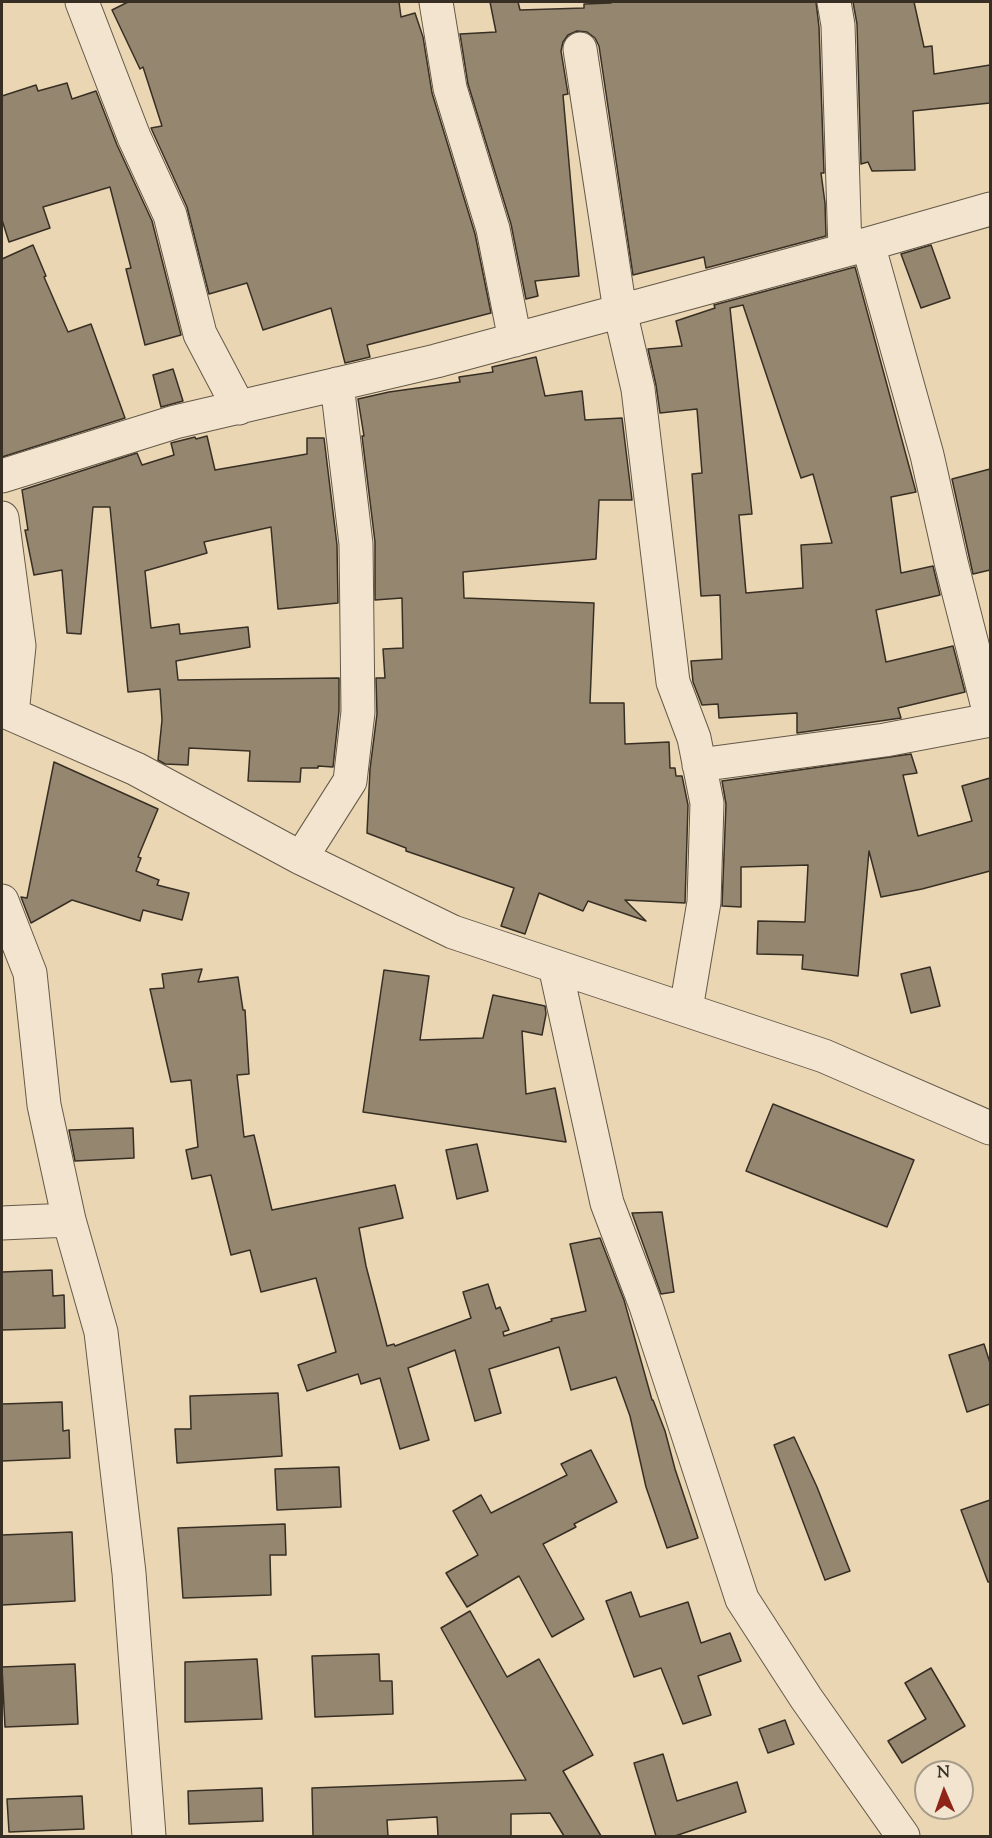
<!DOCTYPE html>
<style>
body{margin:0}
#map{position:relative;width:992px;height:1838px;overflow:hidden;background:#ebd6b4;font-family:"Sorts Mill Goudy",serif}
canvas{display:block}
.frame{position:absolute;inset:0;border:3px solid #372f24;pointer-events:none}
.north{position:absolute;left:914px;top:1760px;width:60px;height:60px;box-sizing:border-box;background:#f2e4ce;border:2px solid #a79c8a;border-radius:50%;rotate:358deg;font-size:16px;font-weight:700;line-height:24px;text-align:center;color:#372f24}
.north::after{content:'';display:block;margin:auto;width:21px;height:27px;background:#8f2418;clip-path:polygon(50% 0,100% 100%,50% 72%,0 100%)}
</style>
<div id="map">
<canvas width="992" height="1838"></canvas>
<div class="frame"></div>
<div class="north">N</div>
</div>
<script>
const context = document.querySelector('canvas').getContext('2d');
context.lineJoin = 'round';
function paint(path, color) { context.fillStyle = color; context.fill(path, 'evenodd'); }
function stroke(path, color, width, dash) { context.strokeStyle = color; context.lineWidth = width; context.lineCap = dash ? 'butt' : 'round'; context.setLineDash(dash || []); context.stroke(path); }
const building = new Path2D(`
 M128,2H399L401,17L415,13L423,37L432,93L475,234L491,313L367,345L370,357L345,363L331,308L263,330L247,283L209,294L187,207L151,128L162,126L143,67L140,69L112,10Z
 M490,2H518L520,10L584,8V4L611,3V2H816L819,27L824,173H821L825,203L826,236L706,268L704,257L633,275L599,46L595,38L587,32L577,31L568,35L563,42L561,51L568,94L563,95L579,276L535,281L538,296L526,299L511,224L468,84L460,34L496,32Z
 M853,2H914L924,47L932,46L934,74L990,65V103L913,111L915,170L872,171L868,162L861,164L857,24Z
 M67,83L72,99L96,91L117,145L152,221L181,335L145,345L126,269L131,268L110,187L43,207L50,228L9,242L2,220V96L36,85L38,91Z
 M33,245L46,276L44,277L68,332L91,324L125,418L2,457V259Z
 M931,245L950,298L921,308L901,254Z
 M855,267L916,492L891,497L901,573L933,566L940,595L876,610L886,662L953,646L965,692L898,708L901,718L797,733V713L719,718L718,704L702,705L693,682L691,661L722,659L720,595L701,596L692,474L702,473L697,409L660,413L656,385L648,349L682,346L676,321L715,308L714,305ZM743,305L801,478L813,474L832,543L801,545L803,588L746,593L739,515L752,514L730,308Z
 M536,357L545,396L582,391L585,420L622,418L632,500H599L596,559L463,572L464,598L594,603L590,703H624L625,744L669,742L670,768H675L676,776H682L688,805L685,903L625,900L646,921L588,901L583,911L539,893L525,934L501,926L514,888L406,851V848L367,833L370,769L377,714L376,678H385L383,649L403,648L402,598L375,600V542L362,436H364L358,399L389,392L460,382L459,377L493,372L492,367Z
 M173,369L183,401L161,407L153,375Z
 M207,436L215,470L307,454V438H324L337,545L338,603L278,609L271,527L204,542L207,553L145,571L151,628L179,624L180,634L248,627L250,647L176,661L178,680L339,678V711L333,767L318,766V768H301L300,782L248,781L250,751L189,748L188,765L165,764L158,760L162,720L160,689L128,692L110,507H93L81,634L67,633L62,570L34,575L25,530H28L22,490L137,453L142,465L174,455L171,443L195,437L196,439Z
 M990,469V570L973,574L952,479Z
 M911,754L917,773L903,775L918,836L972,821L962,786L990,778V871L922,889L881,897L869,851L858,976L802,969L803,955L757,954L758,921L805,922L808,865L741,867V907L722,906L726,804L722,781Z
 M54,762L158,809L138,857L141,858L136,871L159,880L157,885L189,893L182,920L143,910L140,921L72,900L31,923L21,897L27,898Z
 M930,967L940,1006L911,1013L901,974Z
 M202,969L198,982L238,977L243,1010H245L249,1074L237,1075L244,1137L254,1135L272,1210L395,1185L403,1218L359,1228L366,1266L387,1346L394,1344L395,1346L471,1318L463,1292L488,1284L496,1309L500,1307L509,1330L503,1332L504,1336L552,1321L551,1319L586,1311L570,1244L600,1238L624,1300L652,1400H653L665,1431L675,1469L698,1538L667,1548L646,1487L630,1416L616,1377L571,1390L559,1347L489,1369L501,1413L475,1421L455,1350L408,1368L429,1440L400,1449L380,1378L361,1384L358,1374L307,1391L298,1365L336,1352L316,1278L261,1292L250,1250L231,1255L211,1175L192,1179L186,1150L198,1147L191,1080L171,1082L150,989L164,988L162,974Z
 M384,970L429,976L420,1040L483,1038L493,995L545,1006L546,1014L542,1035L522,1031L526,1094L555,1088L566,1142L363,1112Z
 M773,1104L914,1160L887,1227L746,1171Z
 M133,1128L134,1158L75,1161L69,1130Z
 M477,1144L488,1191L457,1199L446,1150Z
 M662,1212L674,1292L661,1294L632,1213Z
 M52,1270L53,1296L64,1295L65,1328L2,1330V1272Z
 M984,1344L990,1363V1404L967,1412L949,1355Z
 M278,1393L282,1456L177,1463L175,1429H191L190,1396Z
 M62,1402L63,1431L69,1430L70,1458L2,1461V1404Z
 M794,1437L817,1487L850,1571L825,1580L774,1445Z
 M591,1450L617,1502L574,1524L576,1527L543,1544L584,1619L552,1637L519,1576L467,1607L446,1573L478,1555L453,1511L481,1495L491,1513L567,1475L561,1464Z
 M339,1467L341,1507L277,1510L275,1469Z
 M990,1500V1582H988L961,1510Z
 M285,1524L286,1555H270L271,1595L183,1598L178,1528Z
 M72,1532L75,1601L2,1605V1535Z
 M631,1592L640,1617L688,1602L701,1643L730,1633L741,1661L698,1676L711,1715L683,1724L661,1668L634,1677L606,1601Z
 M470,1611L507,1677L539,1659L593,1755L563,1771L601,1836H564L550,1813L511,1814V1836H438L437,1817L387,1820L388,1836H313L312,1788L526,1780L441,1628Z
 M379,1654L380,1681H392L393,1714L315,1717L312,1656Z
 M257,1659L262,1719L185,1722V1662Z
 M75,1664L78,1724L5,1727L2,1667Z
 M931,1668L965,1726L902,1763L888,1741L926,1719L905,1683Z
 M785,1720L794,1744L768,1753L759,1729Z
 M663,1754L677,1801L737,1782L746,1812L675,1836H656L634,1763Z
 M262,1788L263,1821L189,1824L188,1791Z
 M82,1796L84,1829L9,1832L7,1799Z`);
paint(building, '#95866f');
stroke(building, '#372f24', 1.5);
const street = new Path2D(`
 M82,2L134,137L170,215L200,334L239,408
 M436,2L450,88L493,229L515,340
 M834,2L838,25L845,250
 M580,49L620,311L638,389L673,682L694,738L707,803L704,902L686,1009
 M868,244L927,455L951,562L990,715
 M2,476L175,422L436,361L868,244L990,209
 M2,518L19,646L12,714
 M2,710L136,769L301,858L453,932L824,1056L990,1128
 M699,765L885,740L990,720
 M301,858L350,781L358,712L356,544L337,384
 M2,901L30,973L44,1105L69,1220L101,1332L129,1573L149,1836
 M555,966L607,1203L646,1306L742,1599L806,1698L903,1836
 M2,1223L69,1220`);
stroke(street, '#645948', 35);
stroke(street, '#f2e4ce', 33);
</script>
